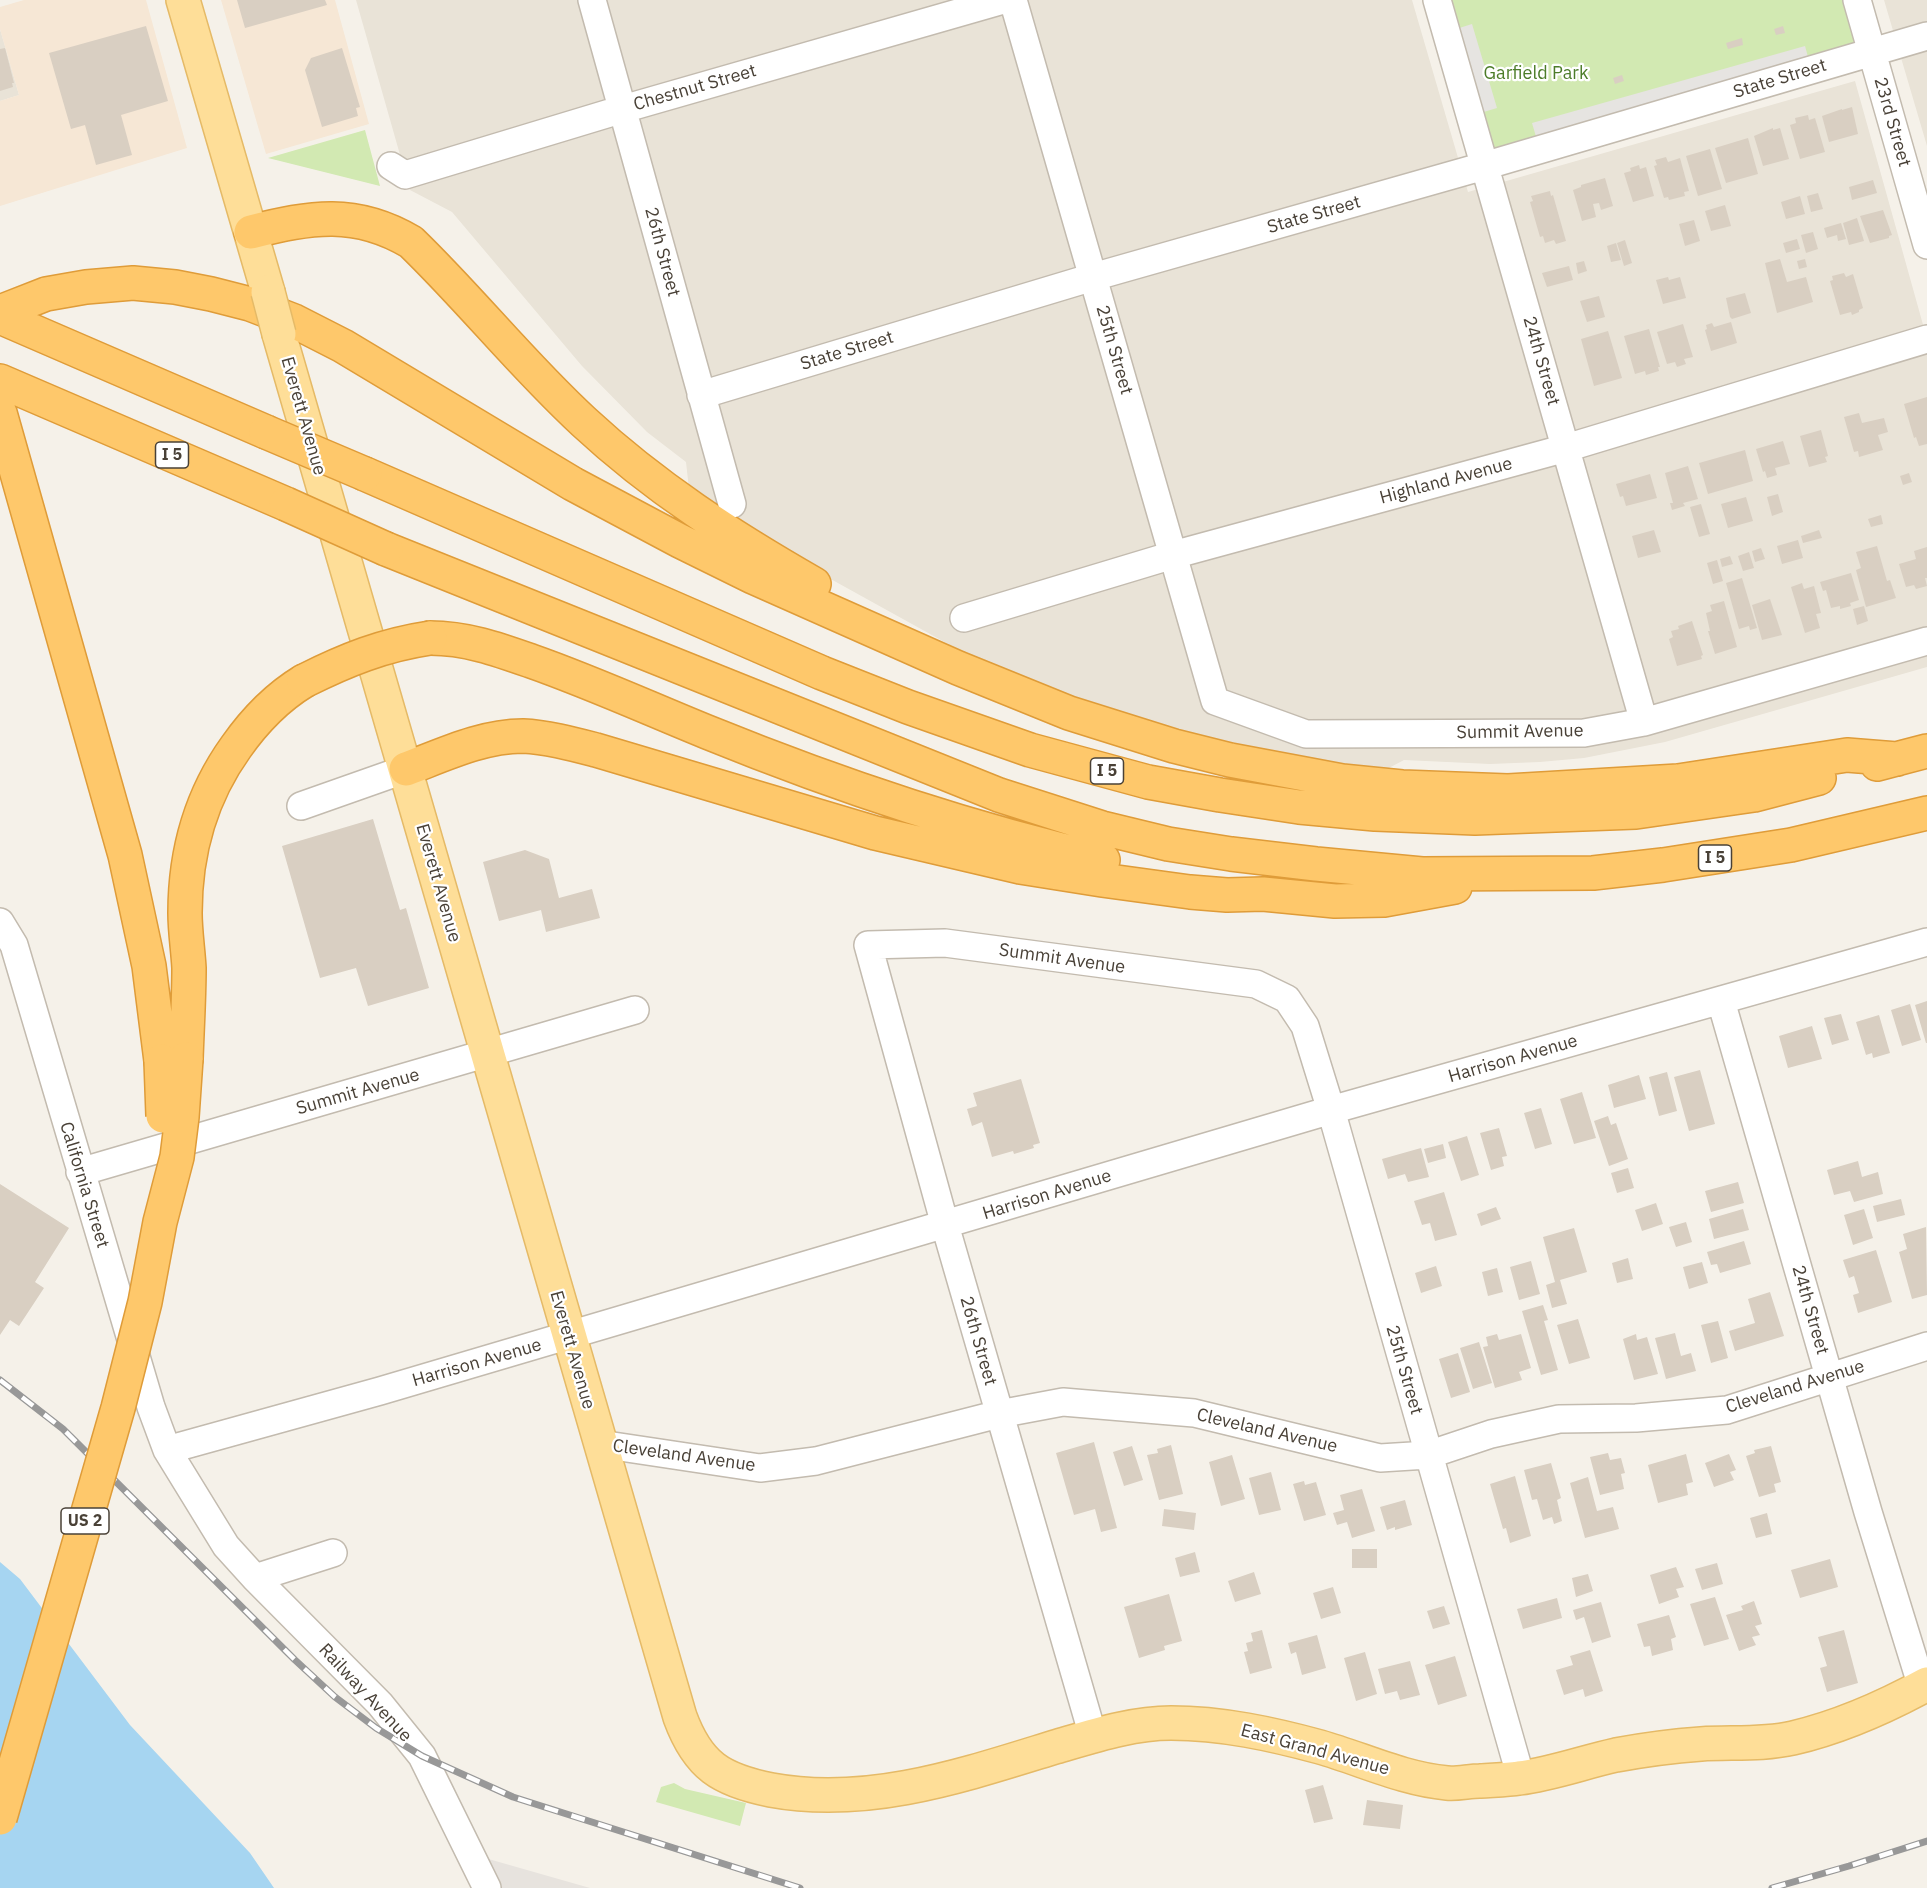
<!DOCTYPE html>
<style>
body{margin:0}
canvas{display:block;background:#f5f1e9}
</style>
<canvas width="1927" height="1888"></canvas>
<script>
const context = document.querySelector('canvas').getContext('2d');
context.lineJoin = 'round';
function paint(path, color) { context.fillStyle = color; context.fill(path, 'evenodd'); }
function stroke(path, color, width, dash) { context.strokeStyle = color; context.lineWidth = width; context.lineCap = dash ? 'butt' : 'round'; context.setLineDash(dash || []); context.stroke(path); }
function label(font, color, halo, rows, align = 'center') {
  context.font = font + ' "IBM Plex Sans",sans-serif'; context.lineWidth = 4.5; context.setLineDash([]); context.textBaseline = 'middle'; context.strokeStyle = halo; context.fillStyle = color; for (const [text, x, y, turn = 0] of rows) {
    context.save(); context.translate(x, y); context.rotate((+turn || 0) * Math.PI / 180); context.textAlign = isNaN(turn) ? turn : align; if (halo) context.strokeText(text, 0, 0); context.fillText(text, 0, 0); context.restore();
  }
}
paint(new Path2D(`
 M356,0H1412L1468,192L1855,81L1927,339V667L1665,742L1584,758L1540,762L1490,764L1404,760L1385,770L1341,765L1241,747L1121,716L977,660L818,572L689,489L686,462L647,432L582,366L452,212L410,190Z
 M1884,0H1927V146Z
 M0,29L19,95L0,101Z`), '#e9e3d7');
paint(new Path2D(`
 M24,0H146L187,148L0,206V101L19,95L0,29V7Z
 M221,0H335L369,124L266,154Z`), '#f6e7d5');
paint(new Path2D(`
 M471,1854L590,1888H487Z`), '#e7e3de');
paint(new Path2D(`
 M1437,0H1857L1871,52L1484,166Z
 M365,130L380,186L268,158Z
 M674,1783L685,1789L746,1803L740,1826L656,1802L661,1787Z`), '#d2e9b2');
paint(new Path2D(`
 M1472,24L1497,108L1477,114L1453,30Z
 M1805,46L1810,64L1537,140L1532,123Z`), '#e6e4e1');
paint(new Path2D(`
 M0,1562L20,1579L130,1725L250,1853L274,1888H0Z`), '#a6d5f1');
paint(new Path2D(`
 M237,0H325L327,5L245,28Z
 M146,26L168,101L121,115L132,155L96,165L85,125L71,129L49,53Z
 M1783,26L1785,33L1776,35L1774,29Z
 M1742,38L1743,45L1728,49L1726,43Z
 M5,48L14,83H12L13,87L0,91V49Z
 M342,48L360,107L356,108L358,116L322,127L305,70L311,58Z
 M1622,75L1624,81L1615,84L1613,78Z
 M1852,107L1858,134L1829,142L1822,116L1842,109V110Z
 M1808,115L1809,120L1815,118L1825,152L1800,159L1790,125L1796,123L1795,118Z
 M1773,128V130L1780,128L1789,159L1763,166L1754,136Z
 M1748,138L1758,174L1726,183L1715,148Z
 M1710,149L1722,189L1698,196L1686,156Z
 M1666,157L1668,162L1680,158L1689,191L1684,192L1685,196L1669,200L1668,197L1664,198L1654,166L1657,165L1655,160Z
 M1639,165L1640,169L1646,167L1654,196L1633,202L1624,173L1631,171L1630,168Z
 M1605,178L1613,206L1601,210L1599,203L1593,204L1596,217L1582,221L1573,190L1581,187V185Z
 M1873,180L1877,193L1852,200L1849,187Z
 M1550,191L1551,196L1553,195L1566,241L1556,244L1554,240L1545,243L1543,236L1540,237L1530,202L1533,201L1531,196Z
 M1818,193L1823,209L1811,212L1807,196Z
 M1800,196L1805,214L1786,219L1781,202Z
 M1725,205L1731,226L1711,231L1705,211Z
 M1883,210L1892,235L1889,236V238L1870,243L1860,216Z
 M1857,218L1864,241L1849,245L1843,223Z
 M1694,220L1700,241L1685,246L1679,224Z
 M1841,223L1846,239L1838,241L1837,235L1827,238L1824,228Z
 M1813,232L1818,249L1806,253L1801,235Z
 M1797,239L1800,249L1786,253L1783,243Z
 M1625,240L1632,263L1624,266L1617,243Z
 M1616,243L1621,260L1611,262L1607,246Z
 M1780,259L1787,282L1806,277L1813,302L1777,313L1765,263Z
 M1805,259L1807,267L1799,269L1797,261Z
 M1584,261L1587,271L1578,274L1576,263Z
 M1569,266L1573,280L1547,287L1542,273Z
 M1844,273L1846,277L1853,274L1863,308L1859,310V312L1852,315L1851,312L1840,315L1830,281L1833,280L1832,276Z
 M1668,277L1669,280L1680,277L1686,298L1663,304L1656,280Z
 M1745,293L1751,313L1732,319L1730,317L1726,298Z
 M1599,296L1605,317L1587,322L1580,301Z
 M1731,322L1737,343L1711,351L1705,330L1707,329L1706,325L1712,323L1714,327Z
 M1683,324L1693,357L1684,359L1686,364L1677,367L1675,362L1667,364L1657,332Z
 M1649,329L1660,367H1658L1659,371L1646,375L1645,371L1635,374L1624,336Z
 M1608,331L1622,378L1594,386L1581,339Z
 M1927,397V444L1919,446L1916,437L1914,438L1904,404Z
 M1859,413L1862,423L1884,418L1888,432L1878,435L1883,450L1859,457L1858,451L1854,452L1844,417Z
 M1821,430L1828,456L1825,457L1827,462L1809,467L1800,436Z
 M1783,441L1790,464L1775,468L1777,475L1767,478L1765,471L1763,472L1756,449Z
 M1745,450L1753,481L1708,494L1699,463Z
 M1688,466L1698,499L1683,503L1685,506L1672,510L1670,503H1673L1665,473Z
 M1909,473L1912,482L1903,485L1900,476Z
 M1650,474L1657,498L1626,506L1623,496L1620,497L1616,484Z
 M1778,494L1783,512L1772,516L1767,497Z
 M1746,497L1753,521L1728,528L1721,504Z
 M1701,504L1710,534L1699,537L1690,507Z
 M1881,515L1883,524L1871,527L1868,519Z
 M1654,530L1661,552L1638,558L1632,536Z
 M1819,530L1822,538L1803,543L1801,536Z
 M1798,540L1803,558L1782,564L1777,546Z
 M1877,546L1887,581L1890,580L1896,598L1866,607L1856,570L1861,568L1856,552Z
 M1927,547V578H1925L1927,586L1916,589L1914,585L1906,587L1899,564L1916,559L1914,551Z
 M1761,548L1765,559L1755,562L1752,551Z
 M1749,552L1754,568L1743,571L1738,556Z
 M1730,556L1733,564L1722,567L1720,559Z
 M1717,560L1723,581L1713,584L1707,563Z
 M1851,573L1859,600L1850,603L1851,606L1840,609V606L1831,608L1826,590L1823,591L1820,582Z
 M1742,578L1757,628L1750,630L1749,626L1739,629L1726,583Z
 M1802,583L1804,589L1814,586L1821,613L1816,614L1820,628L1805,633L1791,587Z
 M1770,599L1782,635L1762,640L1752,605Z
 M1724,601L1737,647L1715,654L1708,631H1710L1706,613L1712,611L1710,605Z
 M1864,606L1868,621L1857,625L1853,609Z
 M1692,621L1703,655L1701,656L1702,659L1677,666L1669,639L1673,637L1671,631L1679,629L1678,626Z
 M373,819L400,910L406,908L429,988L368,1006L356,968L320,978L282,846Z
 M525,850L549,859L559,898L592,889L600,918L546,932L541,910L499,921L483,862Z
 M1927,1001V1043H1926L1915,1005Z
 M1910,1004L1921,1040L1902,1046L1891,1010Z
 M1841,1014L1849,1040L1832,1045L1824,1018Z
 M1879,1015L1890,1053L1873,1058L1872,1053L1866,1055L1856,1022Z
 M1812,1026L1822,1059L1788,1068L1779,1036Z
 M1700,1070L1715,1124L1689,1131L1674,1077Z
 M1667,1072L1677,1111L1659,1116L1649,1077Z
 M1639,1075L1646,1099L1614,1108L1608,1085Z
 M1021,1079L1040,1143L1033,1145L1034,1148L1014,1154L1013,1151L992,1157L982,1122L972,1126L967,1109L977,1106L973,1093Z
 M1582,1092L1596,1138L1574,1144L1560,1099Z
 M1541,1108L1552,1144L1535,1149L1524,1113Z
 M1608,1116L1611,1125L1616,1123L1628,1159L1609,1166L1594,1121Z
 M1499,1128L1507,1156L1502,1157L1504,1166L1491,1170L1480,1133Z
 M1467,1136L1479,1175L1461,1181L1448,1142Z
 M1443,1144L1446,1158L1428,1163L1424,1149Z
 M1421,1148L1429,1177L1408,1182L1405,1174L1388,1179L1382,1159Z
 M1858,1161L1862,1177L1878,1172L1883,1194L1854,1202L1850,1191L1834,1195L1827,1170Z
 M1628,1168L1634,1188L1617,1193L1611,1173Z
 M1738,1182L1744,1203L1711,1212L1705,1191Z
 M0,1184L69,1228L35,1282L44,1288L19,1326L10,1320L0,1335Z
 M1444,1192L1457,1235L1435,1241L1430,1223L1422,1225L1414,1201Z
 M1901,1199L1905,1215L1877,1222L1873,1206Z
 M1656,1203L1663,1224L1642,1231L1635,1210Z
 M1496,1207L1501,1219L1481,1226L1477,1214Z
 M1743,1209L1749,1230L1714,1239L1709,1219Z
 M1864,1209L1873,1238L1853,1245L1844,1215Z
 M1686,1222L1692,1242L1676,1247L1669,1227Z
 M1926,1227L1927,1295L1912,1299L1899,1252L1907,1249L1903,1234Z
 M1574,1228L1587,1272L1560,1280L1567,1304L1552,1308L1546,1285L1555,1282L1543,1237Z
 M1744,1241L1751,1264L1720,1273L1717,1264L1711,1265L1707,1252Z
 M1876,1250L1892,1302L1858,1313L1853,1295L1859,1293L1854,1276L1849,1278L1843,1260Z
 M1628,1258L1633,1279L1617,1283L1612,1263Z
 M1531,1261L1540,1294L1519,1300L1510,1267Z
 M1702,1262L1708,1283L1689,1289L1683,1267Z
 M1436,1266L1442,1286L1421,1293L1415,1273Z
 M1497,1268L1503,1292L1488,1296L1482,1272Z
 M1770,1292L1784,1336L1735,1351L1729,1331L1755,1323L1748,1299Z
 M1543,1305L1548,1320L1544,1321L1558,1370L1541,1375L1522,1311Z
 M1578,1319L1590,1358L1569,1364L1557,1325Z
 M1718,1321L1728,1358L1711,1363L1701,1325Z
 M1675,1333L1681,1356L1691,1353L1696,1371L1666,1379L1655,1338Z
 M1497,1334L1499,1340L1521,1334L1531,1368L1519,1372L1522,1380L1495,1388L1483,1347L1488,1346L1486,1337Z
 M1636,1334L1637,1340L1647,1337L1658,1374L1634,1380L1623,1339Z
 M1479,1342L1492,1383L1473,1389L1460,1348Z
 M1458,1353L1470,1392L1451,1398L1439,1359Z
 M1094,1442L1117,1528L1101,1532L1095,1509L1074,1515L1056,1453Z
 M1171,1445L1183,1494L1159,1500L1147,1455L1158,1453L1157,1449Z
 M1132,1446L1143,1480L1124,1486L1113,1452Z
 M1771,1446L1781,1482L1774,1484L1776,1492L1759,1497L1746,1456L1755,1453L1754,1450Z
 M1608,1453L1610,1460L1621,1458L1625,1473L1621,1474L1624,1489L1600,1495L1590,1457Z
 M1686,1454L1693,1482L1686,1484L1688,1495L1658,1503L1648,1465Z
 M1729,1454L1736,1470L1730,1472L1734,1480L1714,1487L1705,1463Z
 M1232,1455L1245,1499L1221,1506L1209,1462Z
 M1551,1463L1561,1498L1557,1500L1562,1521L1554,1524L1552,1517L1543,1520L1537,1499L1532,1500L1524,1470Z
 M1271,1472L1281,1510L1259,1515L1249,1478Z
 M1515,1476L1531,1536L1510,1543L1506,1528L1503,1529L1490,1484Z
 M1588,1477L1597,1511L1613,1507L1619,1529L1585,1538L1570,1483Z
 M1304,1481L1305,1485L1316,1482L1326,1515L1304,1521L1293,1484Z
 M1362,1489L1375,1531L1352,1538L1347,1522L1337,1525L1333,1513L1344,1510L1340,1495Z
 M1405,1500L1412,1525L1395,1530V1527L1387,1530L1380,1507Z
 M1164,1509L1196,1513L1194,1530L1162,1526Z
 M1767,1513L1772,1534L1756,1538L1750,1518Z
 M1352,1549H1377V1568H1352Z
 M1195,1552L1200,1572L1180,1577L1175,1558Z
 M1830,1559L1838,1587L1800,1598L1791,1570Z
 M1717,1563L1723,1584L1702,1590L1695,1569Z
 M1676,1567L1684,1587L1676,1589L1679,1597L1659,1604L1650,1575Z
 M1254,1572L1261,1594L1235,1602L1228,1581Z
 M1588,1574L1593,1591L1576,1597L1572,1578Z
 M1333,1587L1341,1613L1321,1619L1313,1593Z
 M1169,1594L1182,1641L1164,1646L1165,1650L1139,1658L1124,1607Z
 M1715,1597L1729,1639L1704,1646L1690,1604Z
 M1557,1598L1562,1618L1523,1629L1517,1609Z
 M1754,1601L1762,1624L1755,1626L1760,1635L1752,1637L1756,1645L1739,1651L1726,1615L1743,1610L1741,1606Z
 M1601,1602L1611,1637L1592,1643L1584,1617L1576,1620L1573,1610Z
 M1444,1606L1450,1624L1433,1629L1427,1611Z
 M1669,1615L1676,1637L1671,1639L1673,1650L1652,1656L1650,1646L1644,1647L1637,1624Z
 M1262,1630L1272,1668L1250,1674L1244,1652L1248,1651L1246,1643L1253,1641L1251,1633Z
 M1844,1630L1858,1683L1827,1692L1820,1668L1827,1666L1818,1637Z
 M1317,1635L1326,1668L1302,1675L1296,1652L1291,1654L1288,1643Z
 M1590,1650L1603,1691L1585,1697L1583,1689L1564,1695L1556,1670L1573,1665L1570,1656Z
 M1365,1652L1377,1694L1356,1701L1344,1658Z
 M1455,1656L1467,1696L1438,1705L1425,1665Z
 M1410,1661L1420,1695L1400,1700L1397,1691L1385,1694L1378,1669Z
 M1323,1785L1333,1819L1314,1823L1305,1790Z
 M1367,1800L1403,1805L1400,1829L1363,1825Z`), '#d9cfc2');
const minor = new Path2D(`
 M592,0L732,504
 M1013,0L1215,701L1306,734L1584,733L1644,722L1927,641
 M1437,0L1644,722
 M1857,0L1927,245
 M391,166L405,175L623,109L1003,0
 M701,395L1093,277L1484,166L1927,36
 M964,618L1173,555L1566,448L1927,339
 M301,806L406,769
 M0,922L14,945L151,1407L167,1450L226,1546L255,1578L380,1704L422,1756L487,1888
 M1721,1001L1868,1512L1922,1687
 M80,1172L635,1010
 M600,1444L760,1468L816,1461L999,1414L1063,1402L1194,1413L1380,1458L1428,1455L1491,1434L1559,1419L1636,1418L1727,1410L1927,1346
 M167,1450L380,1391L1331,1110L1927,942
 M255,1578L333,1553
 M1093,1736L945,1225L868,945L945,943L1256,984L1287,999L1305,1026L1331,1110L1521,1778`);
const major = new Path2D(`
 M183,0L268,292
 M279,334C413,795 544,1257 680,1717C698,1766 721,1780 771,1790C868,1808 964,1775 1055,1747C1093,1736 1132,1723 1171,1723C1222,1723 1272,1734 1320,1747C1362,1759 1403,1779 1447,1783C1458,1784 1469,1781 1480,1781C1493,1780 1507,1780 1519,1778C1552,1774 1584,1762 1616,1755C1643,1750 1673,1746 1701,1744C1731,1742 1762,1745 1793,1738C1840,1727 1885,1707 1927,1684`);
const highway = new Path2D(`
 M251,232C311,217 355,209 411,242C471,300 523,366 584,422C654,487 732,537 814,584
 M0,312L46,294L86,287L133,283L175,287L211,294L250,304L294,321L343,346L573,484L680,541L753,577L958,668L1069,713L1174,746L1230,760L1342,781L1402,787L1508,791L1678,781L1847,755L1897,759
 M0,317L266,432
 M0,381L286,504
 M0,413L125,855L149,966L161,1061
 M365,474L822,673L908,707L1030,750L1148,782L1220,795L1299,807L1375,814L1475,818L1636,812L1754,795L1819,778
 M386,549L999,795L1102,828L1168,844L1231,854L1316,864L1422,874L1593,873L1663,865L1791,845L1927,813
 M430,638C466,638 497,649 531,661C591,682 648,708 707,732C835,784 969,829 1103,860
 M1877,764L1927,751
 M406,769C443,755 482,736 523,736C547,737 573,744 596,750L875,833L1020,867L1102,880L1190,892L1227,895L1263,894L1335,901L1384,900L1455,887
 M186,1059C187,1029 189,998 189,968C188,950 185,931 185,913C185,852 200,797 236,747C255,720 276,698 304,681`);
stroke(minor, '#c3bbaf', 30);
stroke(major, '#e5ba67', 36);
stroke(highway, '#df9c39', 36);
stroke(minor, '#fff', 27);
stroke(major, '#fede98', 33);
stroke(highway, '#fec86b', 33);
const rail = new Path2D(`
 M0,1380L63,1429L295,1660L335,1697L376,1728L422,1756L513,1797L800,1888
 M1772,1888L1849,1866L1927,1841`);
stroke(rail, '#989898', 7);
stroke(rail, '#fff', 4.5, [14]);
const majorBridge = new Path2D(`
 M268,292L279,334`);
const highwayBridge = new Path2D(`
 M266,432L365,474
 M286,504L386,549
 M304,681C346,660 383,645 430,638
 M161,1061L163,1116
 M0,1818L118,1408L145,1302L160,1222L177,1157L182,1117L186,1059`);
stroke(majorBridge, '#e5ba67', 36, []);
stroke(highwayBridge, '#df9c39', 36, []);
stroke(majorBridge, '#fede98', 33);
stroke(highwayBridge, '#fec86b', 33);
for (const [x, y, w] of [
 [172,455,33],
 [1107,771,33],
 [1715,858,33],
 [85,1521,48]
]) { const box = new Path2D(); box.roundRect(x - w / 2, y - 13, w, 26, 4.5); context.fillStyle = '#fff'; context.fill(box); stroke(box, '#494137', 1.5); }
label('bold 16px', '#494137', null, [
 ["I 5",172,455],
 ["I 5",1107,771],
 ["I 5",1715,858],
 ["US 2",85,1521]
]);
label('18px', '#4c7c29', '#fff', [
 ["Garfield Park",1536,74]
]);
label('18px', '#494137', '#fff', [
 ["State Street",1780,79,-17],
 ["Chestnut Street",695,88,-16],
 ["23rd Street",1892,122,74],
 ["State Street",1314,215,-16],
 ["26th Street",662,252,75],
 ["25th Street",1114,350,74],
 ["State Street",847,351,-17],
 ["24th Street",1541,361,74],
 ["Everett Avenue",303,416,74],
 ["Highland Avenue",1446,481,-15],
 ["Summit Avenue",1520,732,-1],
 ["Everett Avenue",438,883,74],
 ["Summit Avenue",1062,959,8],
 ["Harrison Avenue",1513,1059,-16],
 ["Summit Avenue",358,1092,-16],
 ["California Street",84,1185,73],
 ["Harrison Avenue",1047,1195,-17],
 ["24th Street",1810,1310,74],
 ["26th Street",978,1341,74],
 ["Everett Avenue",572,1350,74],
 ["Harrison Avenue",477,1363,-16],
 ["25th Street",1404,1370,74],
 ["Cleveland Avenue",1795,1387,-17],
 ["Cleveland Avenue",1267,1431,13],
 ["Cleveland Avenue",684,1456,8],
 ["Railway Avenue",365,1693,47],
 ["East Grand Avenue",1315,1750,15]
]);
</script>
